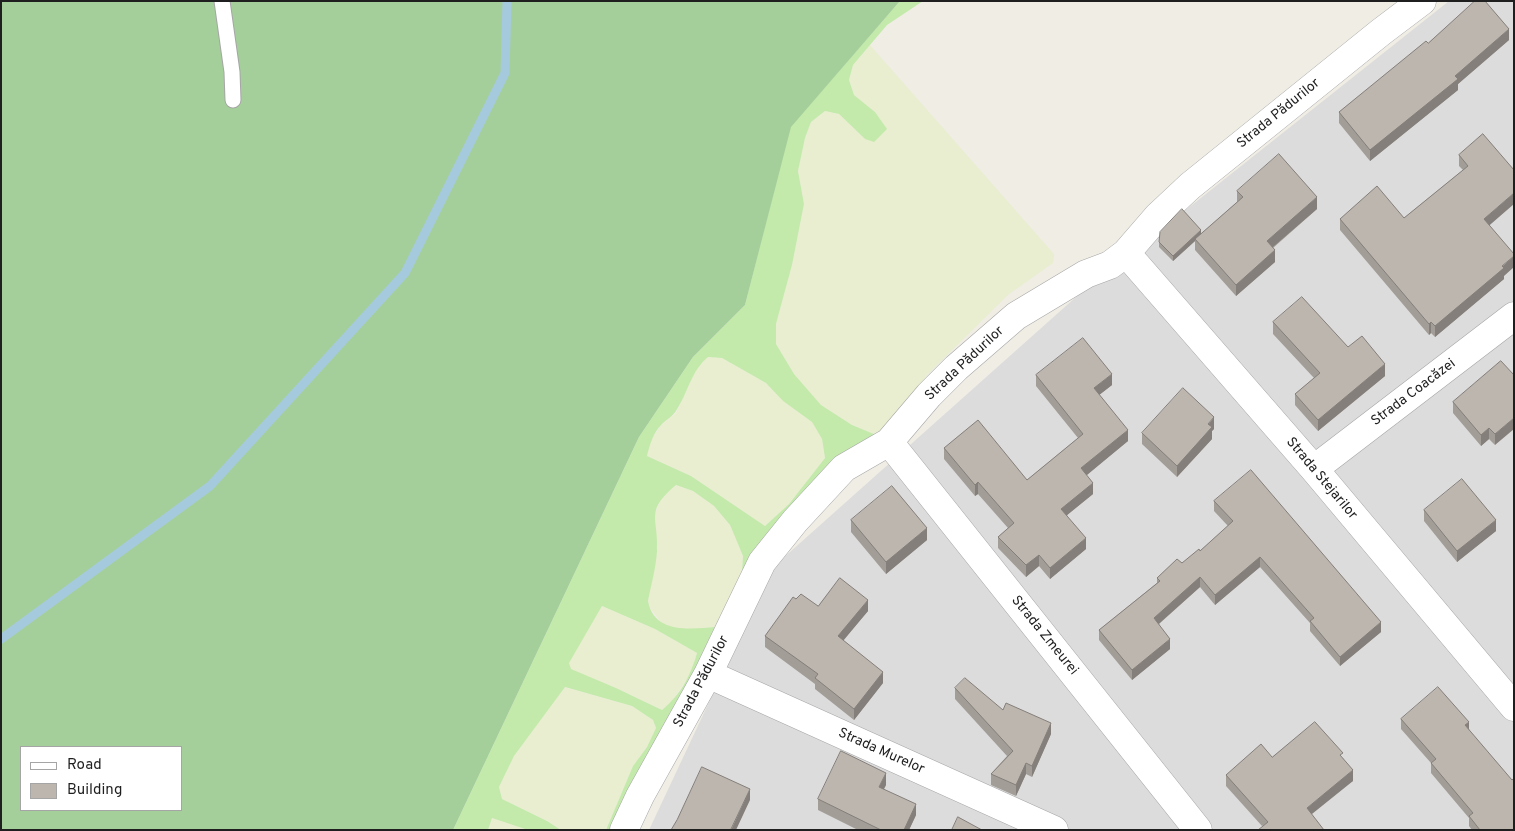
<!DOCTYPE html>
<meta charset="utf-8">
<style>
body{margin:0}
#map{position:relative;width:1515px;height:831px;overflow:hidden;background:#f0ede5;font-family:Overpass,sans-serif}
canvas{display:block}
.frame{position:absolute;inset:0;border:2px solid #1f1f1f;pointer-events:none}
.legend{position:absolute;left:20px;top:746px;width:162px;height:65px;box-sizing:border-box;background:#fff;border:1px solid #a5a5a5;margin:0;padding:6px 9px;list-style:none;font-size:15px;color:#1f1f1f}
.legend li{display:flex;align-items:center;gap:10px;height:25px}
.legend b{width:25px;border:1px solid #a5a5a5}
</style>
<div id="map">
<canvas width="1515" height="831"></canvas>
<div class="frame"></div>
<ul class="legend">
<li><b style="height:6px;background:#fff"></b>Road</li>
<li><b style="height:14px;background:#bcb6ae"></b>Building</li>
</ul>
</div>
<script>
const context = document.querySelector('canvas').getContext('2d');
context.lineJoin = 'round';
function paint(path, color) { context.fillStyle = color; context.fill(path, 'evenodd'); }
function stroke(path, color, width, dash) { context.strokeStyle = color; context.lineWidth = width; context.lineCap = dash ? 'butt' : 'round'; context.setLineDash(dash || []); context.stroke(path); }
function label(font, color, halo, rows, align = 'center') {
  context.font = font + ' Overpass,sans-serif'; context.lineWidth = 4.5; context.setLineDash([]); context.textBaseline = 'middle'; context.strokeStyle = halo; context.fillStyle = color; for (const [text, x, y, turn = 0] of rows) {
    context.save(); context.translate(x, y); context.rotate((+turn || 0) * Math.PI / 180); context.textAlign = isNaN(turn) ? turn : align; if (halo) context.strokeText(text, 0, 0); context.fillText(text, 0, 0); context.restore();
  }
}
paint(new Path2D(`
 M1449,1H1514V830H649L772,568L1076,297Z`), '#dddcdc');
paint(new Path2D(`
 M870,45L1054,254L1053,263L1008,295L927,375L908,402L877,436L852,425L821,405L794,374L776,344V324L792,265L804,204L798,171L805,138L811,122L825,111L839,114L865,139L875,112L854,95L849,80L853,65Z
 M708,357L722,358L766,383L783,401L812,422L822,439L825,458L789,504L765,526L691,476L647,456L651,440L661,425L676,413L692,378L700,364Z
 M676,485L693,491L714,506L730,525L743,556L742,571L732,606L715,627L683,630L662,624L650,608L648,601L657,550L654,516L662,497Z
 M602,606L655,629L697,653L692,672L672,701L662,710L616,688L571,670L568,663Z
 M564,687L632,706L653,720L656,728L649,744L633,766L606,830H561L547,821L502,799L499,787L514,756Z
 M492,818L528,830H488Z`), '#e9eed1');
paint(new Path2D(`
 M900,1H923L887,25L853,65L849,80L854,95L875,112L887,129L874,142L865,139L839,114L825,111L811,122L805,138L798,171L804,204L792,265L776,324V344L794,374L821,405L852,425L881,437L826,479L616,830H606L633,766L647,747L656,728L653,720L632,706L565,687L514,756L499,787L502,799L547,821L561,830H528L492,818L488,830H453L639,437L693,357L745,305L790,127ZM708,357L722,358L766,383L783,401L812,422L822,439L825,458L789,504L765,526L691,476L647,456C650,444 653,433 662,424C666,420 673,416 676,411C688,393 691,371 708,357ZM676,485L693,491L714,506L730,525L743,556L742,571L732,606L715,627C690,629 654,634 648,601C651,585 656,568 657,551C659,517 644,512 676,485ZM602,606L655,629L697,653C690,677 681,694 662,710L616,688L571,669L569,663Z`), '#c3eaab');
paint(new Path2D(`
 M1,1H900L791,127L745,305L693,357L639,437L453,830H1ZM21,747H181V810H21Z`), '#a4cf9a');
stroke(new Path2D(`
 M1,639L210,486L405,273L505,73L507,1`), '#a6cadd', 9);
const service = new Path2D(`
 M222,1L232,72L233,100`);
const minor = new Path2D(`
 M1126,253L1314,469L1514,707
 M889,442L1198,830
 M1314,469L1514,316
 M708,674L1054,830
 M624,830L640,796L708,674L762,562L795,521L844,468L889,442L929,395L956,368L1016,316L1086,274L1110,265L1126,253L1158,216L1190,186L1381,32L1422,1`);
stroke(service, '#a6a6a6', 17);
stroke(minor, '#a6a6a6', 29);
stroke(service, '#fff', 15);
stroke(minor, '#fff', 28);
paint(new Path2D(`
 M1509,40L1458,84V90L1370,161L1339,123V112L1428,43Z
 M1483,134L1490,226L1504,276V279L1435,337L1431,333L1429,335L1340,230V219L1404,218L1463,170L1459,166V155Z
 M1237,191L1317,209L1273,248L1275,262L1236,296L1195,250V241L1173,261L1159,247V242L1201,234L1237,202Z
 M1273,322L1348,347L1385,376L1318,431L1295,405V394L1314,378L1273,334Z
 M1501,361L1495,445L1489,439L1481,446L1453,413V402Z
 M1036,375L1112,385L1099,395L1128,441L1086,475L1093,494L1067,515L1086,549L1050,579L1039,566L1026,577L998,548V537L1008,528L978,494L975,496L944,459V448L1027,480L1078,438L1036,386Z
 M1214,429L1212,431V439L1177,477L1142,444V433Z
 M1214,501L1381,632L1340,666L1310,631V623L1260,567L1215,605L1200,587L1159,624L1170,649L1132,680L1099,640V630L1157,583V578L1182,563L1200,551L1228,526L1214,511Z
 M1424,510L1496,531L1457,562L1424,521Z
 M851,520L927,540L886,574L851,532Z
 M796,599L818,606L868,611L843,640L883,683L854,720L815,689V684L765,647V636Z
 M955,688L1051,734L1032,777L1026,774L1016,796L991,785V774L1007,756L955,699Z
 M1401,719L1469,729L1514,830H1472L1469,826V818L1431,773V763L1401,729Z
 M1272,757L1343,758L1353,781L1262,826L1226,786V775Z
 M886,785L884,789L916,815L909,830H858L818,810V799Z`), '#a29d96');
paint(new Path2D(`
 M1509,29V40L1458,84V90L1370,161V150Z
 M1514,193V204L1484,230V219Z
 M1317,197V209L1267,252V241Z
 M1201,230V236L1195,239V241L1173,261V256Z
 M1275,250V262L1236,296V285Z
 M1514,256V267L1504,276V279L1435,337V326Z
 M1431,322V333L1429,335V324Z
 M1385,364V376L1318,431V420Z
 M1112,374V385L1094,399V388Z
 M1214,417V429L1212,431V439L1177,477V466Z
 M1514,418V429L1495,445V434Z
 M1489,428V439L1481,446V435Z
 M1128,430V441L1081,480V468Z
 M978,482V494L975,496V485Z
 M1093,483V494L1061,520V509Z
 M1496,520V531L1457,562V551Z
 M927,528V540L886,574V562Z
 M1086,538V549L1050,579V568Z
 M1039,555V566L1026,577V565Z
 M1260,557V567L1215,605V595Z
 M1200,577V587L1154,628V618Z
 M868,600V611L838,647V636Z
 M1381,622V632L1340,666V657Z
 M1170,639V649L1132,680V670Z
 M883,672V683L854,720V709Z
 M1469,722V732L1465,725Z
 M1051,723V734L1032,777V766Z
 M1026,763V774L1016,796V785Z
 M1353,770V781L1307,818V808Z
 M886,773V785L879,798V787Z
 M750,789V800L736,830H731Z
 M916,804V815L909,830H904Z`), '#847f7a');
const building = new Path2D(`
 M1475,1H1485L1509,29L1455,76L1458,79L1370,150L1339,112L1426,41L1428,43Z
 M1483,134L1514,170V193L1484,219L1514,254V256L1502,266L1504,268L1435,326L1431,322L1429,324L1340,219L1377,186L1404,218L1468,166L1459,155Z
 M1279,154L1317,197L1267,241L1275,250L1236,285L1195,239L1243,197L1237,191Z
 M1182,209L1201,230L1173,256L1159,242L1160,232Z
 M1302,297L1348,347L1362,336L1385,364L1318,420L1295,394L1320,373L1273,322Z
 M1083,338L1112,374L1094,388L1128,430L1081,468L1093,483L1061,509L1086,538L1050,568L1039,555L1026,565L998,537L1014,523L978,482L975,485L944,448L978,420L1027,480L1083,434L1036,375Z
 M1501,361L1514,375V418L1495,434L1489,428L1481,435L1453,402Z
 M1183,388L1214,417L1208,424L1212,427L1177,466L1142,433Z
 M1251,470L1381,622L1340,657L1310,621L1314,618L1260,557L1215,595L1200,577L1154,618L1170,639L1132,670L1099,630L1160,581L1157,578L1177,559L1182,563L1199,549L1200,551L1233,521L1214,501Z
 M1462,479L1496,520L1457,551L1424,510Z
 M892,486L927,528L886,562L851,520Z
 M840,578L868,600L838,636L883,672L854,709L815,678L818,674L765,636L793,597L796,599L801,594L818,606Z
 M965,678L1003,710L1006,703L1051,723L1032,766L1026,763L1016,785L991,774L1013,751L955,688Z
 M1438,687L1469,722L1465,725L1512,780L1514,778V830H1480L1469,816L1473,813L1431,763L1436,759L1401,719Z
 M1315,722L1343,753L1340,755L1353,770L1307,808L1324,830H1258L1268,822L1226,775L1261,744L1272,757Z
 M841,751L886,773L879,787L916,804L904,830H881L818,799Z
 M702,767L750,789L731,829V830H671L677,820Z
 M958,817L982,830H952Z`);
paint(building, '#bcb6ae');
stroke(building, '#847f7a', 1);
label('14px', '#1f1f1f', '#fff', [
 ["Strada Pădurilor",1279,114,-39],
 ["Strada Pădurilor",965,364,-43],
 ["Strada Coacăzei",1414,393,-37],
 ["Strada Stejarilor",1321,479,50],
 ["Strada Zmeurei",1044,636,51],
 ["Strada Pădurilor",702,682,-62],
 ["Strada Murelor",881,752,24]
]);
</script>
